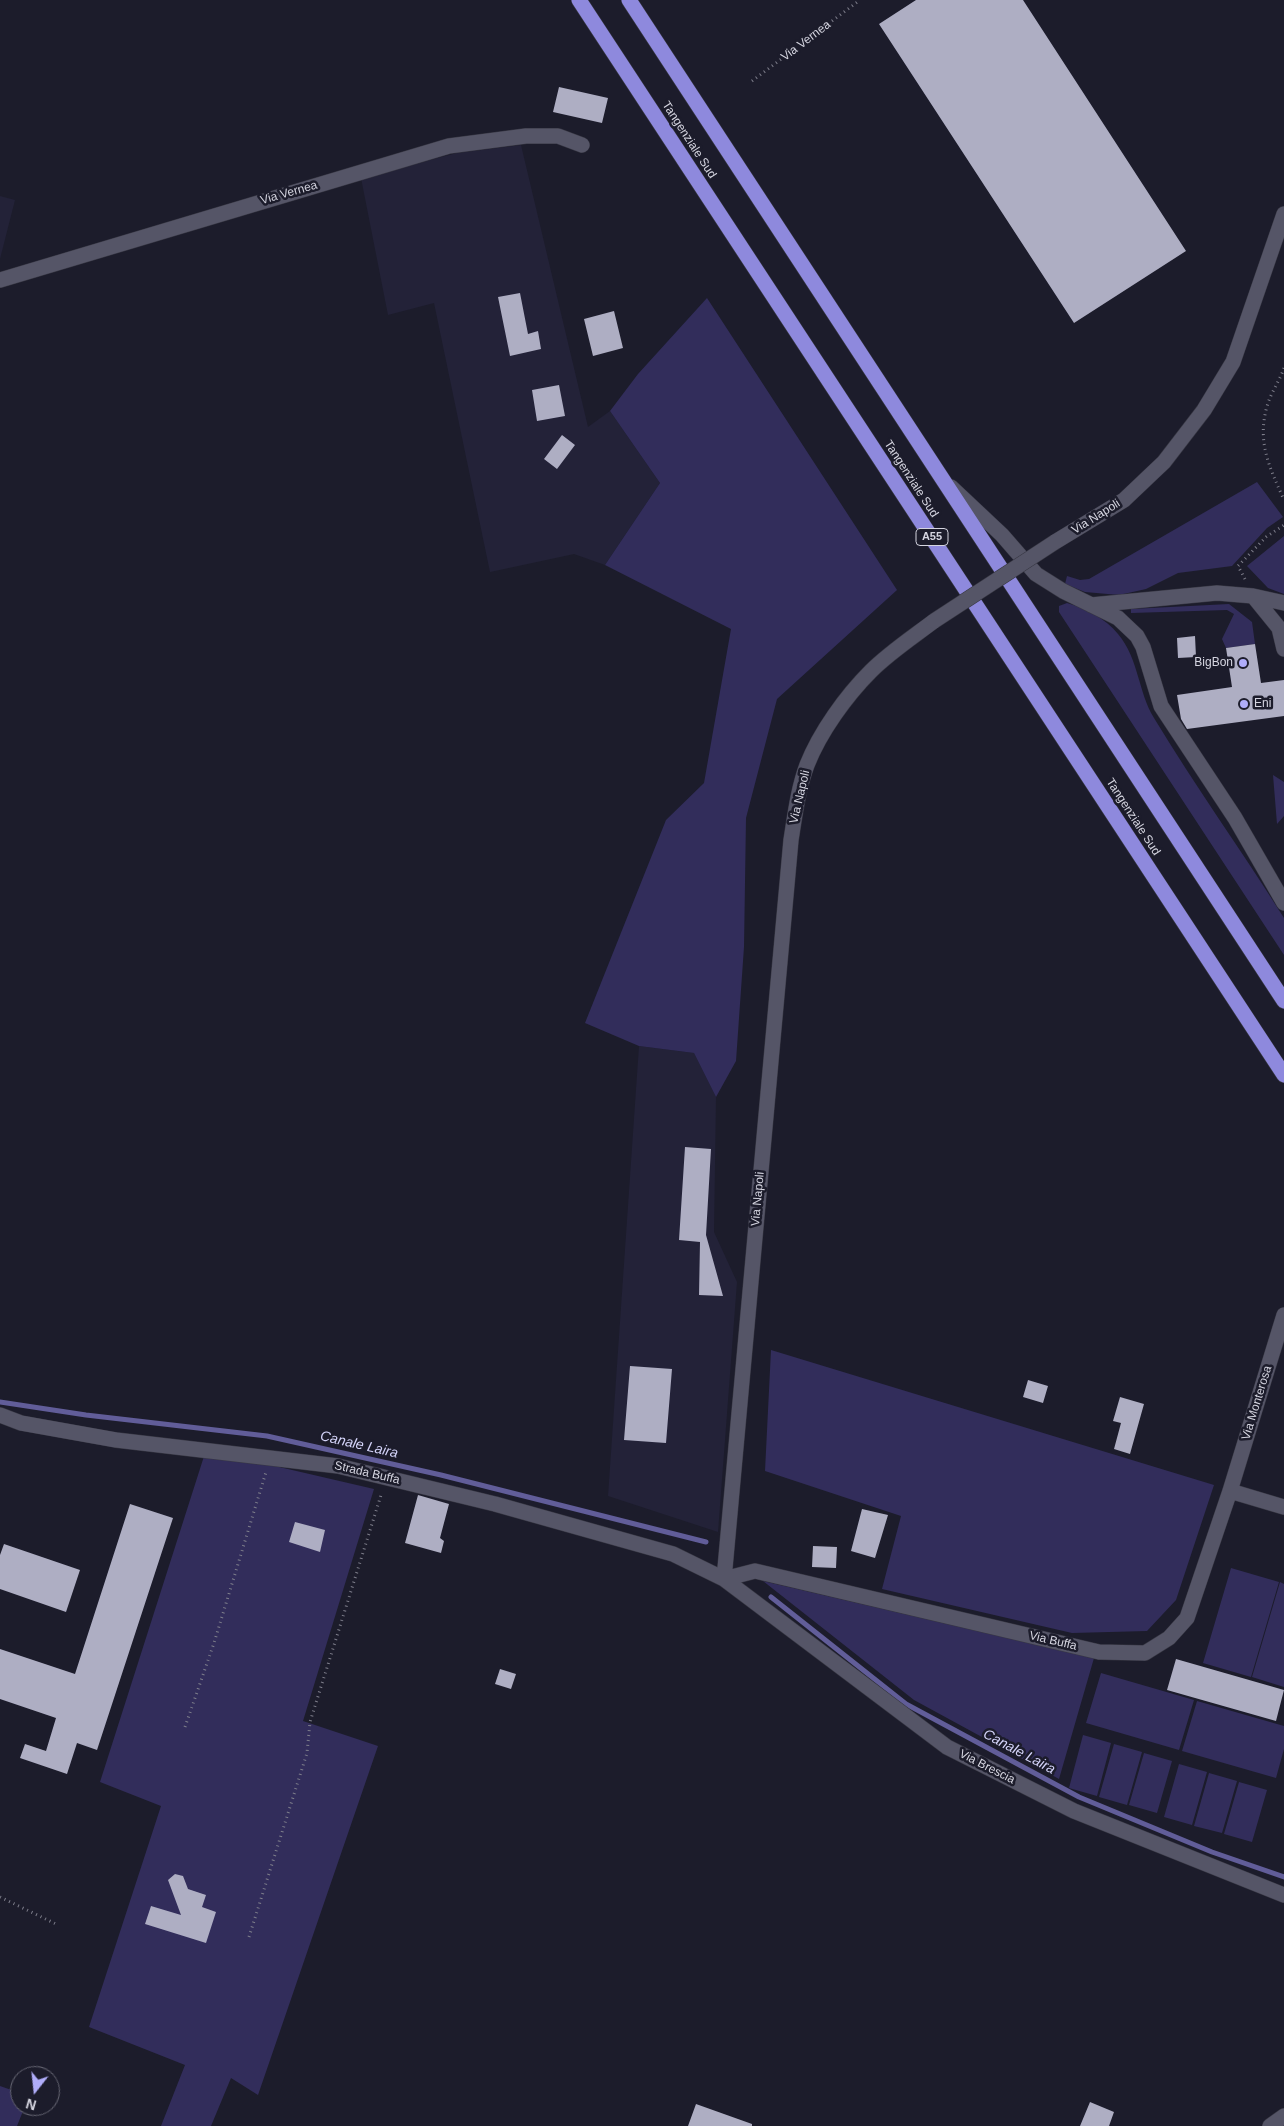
<!DOCTYPE html>
<style>
body{margin:0}
#map{position:relative;width:1284px;height:2126px;overflow:hidden;background:#1c1c2b;font-family:Arial,sans-serif}
canvas{display:block}
.north{position:absolute;left:10px;top:2066px;width:50px;height:50px;box-sizing:border-box;background:#1c1c2b;border:1px solid #666673;border-radius:50%;rotate:196deg;font-size:14px;font-weight:700;line-height:20px;text-align:center;color:#d5d5e0}
.north::after{content:'';display:block;margin:auto;width:18px;height:22px;background:#b0adfa;clip-path:polygon(50% 0,100% 100%,50% 72%,0 100%)}
</style>
<div id="map">
<canvas width="1284" height="2126"></canvas>
<div class="north">N</div>
</div>
<script>
const context = document.querySelector('canvas').getContext('2d');
context.lineJoin = 'round';
function paint(path, color) { context.fillStyle = color; context.fill(path, 'evenodd'); }
function stroke(path, color, width, dash) { context.strokeStyle = color; context.lineWidth = width; context.lineCap = dash ? 'butt' : 'round'; context.setLineDash(dash || []); context.stroke(path); }
function label(font, color, halo, rows, align = 'center') {
  context.font = font + ' Arial,sans-serif'; context.lineWidth = 5; context.setLineDash([]); context.textBaseline = 'middle'; context.strokeStyle = halo; context.fillStyle = color; for (const [text, x, y, turn = 0] of rows) {
    context.save(); context.translate(x, y); context.rotate((+turn || 0) * Math.PI / 180); context.textAlign = isNaN(turn) ? turn : align; if (halo) context.strokeText(text, 0, 0); context.fillText(text, 0, 0); context.restore();
  }
}
paint(new Path2D(`
 M521,145L588,427L610,411L660,483L605,565L574,554L490,572L434,303L388,315L361,178L457,153Z
 M0,196L15,200L0,259Z
 M639,1046L694,1053L716,1097L714,1232L737,1282L718,1532L608,1496Z`), '#232238');
paint(new Path2D(`
 M707,298L897,590L777,699L746,818L744,947L736,1061L716,1097L694,1053L639,1046L585,1023L666,820L704,783L731,629L605,565L660,483L610,411L638,374Z
 M1257,482L1283,517L1267,528L1232,566L1178,573L1146,589L1119,595L1085,592L1065,584L1067,576L1080,580L1089,579Z
 M1284,536V594L1268,588L1247,566Z
 M1067,603C1086,608 1106,619 1118,634C1139,659 1138,692 1154,718C1195,786 1242,851 1284,918V955L1059,612V606Z
 M1229,604L1252,622L1255,644L1226,648L1222,639L1234,614L1227,610L1131,613V609Z
 M1273,775L1284,782V816L1277,824Z
 M771,1350L1214,1485L1176,1600L1147,1631L1072,1633L882,1589L901,1516L765,1471Z
 M206,1450L374,1489L303,1721L378,1746L258,2095L231,2078L211,2126H161L185,2065L89,2027L161,1806L100,1782Z
 M1231,1568L1279,1582L1251,1677L1203,1663Z
 M763,1581L1094,1658L1059,1779L914,1700Z
 M1280,1582L1284,1584V1687L1252,1677Z
 M1101,1673L1194,1700L1179,1750L1086,1723Z
 M1197,1701L1284,1726V1749L1276,1778L1182,1751Z
 M1083,1735L1111,1743L1097,1796L1069,1788Z
 M1114,1744L1142,1752L1127,1805L1099,1797Z
 M1144,1753L1172,1761L1157,1813L1129,1805Z
 M1179,1764L1207,1772L1192,1825L1164,1817Z
 M1209,1773L1237,1781L1222,1833L1194,1826Z
 M1239,1782L1267,1790L1252,1842L1224,1834Z
 M0,2086L20,2093V2106H25L17,2126H0Z`), '#322d5b');
stroke(new Path2D(`
 M0,1402L86,1415L267,1436L441,1475L706,1542
 M771,1597L906,1704L1079,1797L1212,1852L1284,1877`), '#615d99', 5);
paint(new Path2D(`
 M916,0H1023L1186,251L1074,323L879,24Z
 M559,87L608,98L602,123L553,112Z
 M520,293L528,334L538,331L541,349L510,356L498,297Z
 M614,311L623,348L593,356L584,319Z
 M559,385L565,416L537,421L532,390Z
 M562,435L575,445L557,469L544,459Z
 M1195,636L1196,657L1178,658L1177,638Z
 M1255,644L1261,683L1284,680V716L1187,729L1181,719L1177,695L1232,687L1226,648Z
 M685,1147L711,1149L706,1235L723,1296L699,1295L700,1242L679,1240Z
 M630,1366L672,1369L666,1443L624,1440Z
 M1028,1380L1048,1386L1043,1403L1023,1397Z
 M1120,1397L1144,1404L1130,1454L1114,1449L1121,1423L1113,1421Z
 M418,1495L449,1504L440,1538L444,1541L441,1553L405,1543Z
 M130,1504L173,1518L97,1750L77,1743L67,1774L20,1758L25,1744L46,1751L56,1718L0,1699V1649L75,1674Z
 M862,1509L888,1515L875,1558L851,1551Z
 M295,1522L325,1530L320,1552L289,1542Z
 M4,1544L80,1570L66,1612L0,1589V1555Z
 M813,1546L837,1547L836,1568L812,1567Z
 M1176,1659L1284,1690L1276,1721L1167,1690Z
 M500,1669L516,1674L511,1689L495,1684Z
 M175,1874L183,1876L188,1889L206,1895L202,1907L216,1912L206,1943L145,1924L151,1906L181,1915L168,1880Z
 M1090,2102L1114,2112L1109,2126H1080Z
 M696,2104L752,2124V2126H688Z`), '#aeaec3');
const minor = new Path2D(`
 M0,280L449,146L526,136H558L582,145
 M951,487L1002,535L1036,574L1063,591L1118,618L1137,636L1143,647L1161,706L1235,818L1284,903
 M1055,542L1124,500L1164,462L1204,410L1233,362L1284,214
 M1253,596L1284,603
 M1091,605L1217,593L1253,596L1279,628L1284,649
 M0,1415L21,1423L116,1440L338,1466L495,1504L673,1554L724,1579L947,1747L1074,1811L1284,1895
 M1230,1491L1284,1507
 M724,1579L791,840C795,815 798,789 807,765C820,732 846,696 871,671C890,652 913,637 934,621
 M724,1579L755,1571L1099,1652L1145,1653L1169,1638L1187,1618L1230,1491L1284,1315
 M1270,2126L1284,2116`);
const highway = new Path2D(`
 M579,0L1284,1075
 M629,0L1284,1001`);
stroke(minor, '#383844', 16);
stroke(highway, '#383844', 16);
stroke(new Path2D(`
 M752,81L860,0
 M1284,368C1280,380 1272,391 1268,403C1256,441 1269,466 1284,500
 M1245,579L1238,566L1266,537L1284,525
 M185,1727L214,1643L266,1472
 M0,1897L58,1925
 M249,1937L307,1753L310,1722L382,1492`), '#7e7e8b', 3, [1, 4]);
stroke(minor, '#555567', 15);
stroke(highway, '#8e89dd', 15);
const minorBridge = new Path2D(`
 M934,621L1055,542`);
stroke(minorBridge, '#383844', 16, []);
stroke(minorBridge, '#555567', 15);
for (const [x, y, r, color] of [
 [1243,663,5,"#b0adfa"],
 [1244,704,5,"#b0adfa"]
]) { const dot = new Path2D(); dot.arc(x, y, r, 0, 2 * Math.PI); context.fillStyle = color; context.fill(dot); stroke(dot, '#1c1c2b', 2); }
for (const [x, y, w] of [
 [932,537,32]
]) { const box = new Path2D(); box.roundRect(x - w / 2, y - 8.5, w, 17, 4); context.fillStyle = '#1c1c2b'; context.fill(box); stroke(box, '#d5d5e0', 1); }
label('bold 11px', '#d5d5e0', null, [
 ["A55",932,537]
]);
label('12px', '#d5d5e0', '#1c1c2b', [
 ["Via Vernea",806,41,-37],
 ["Tangenziale Sud",689,140,57],
 ["Via Vernea",289,193,-16],
 ["Tangenziale Sud",911,479,57],
 ["Via Napoli",1096,517,-32],
 ["Via Napoli",800,797,-77],
 ["Tangenziale Sud",1133,817,57],
 ["Via Napoli",758,1199,-85],
 ["Via Monterosa",1257,1403,-73],
 ["Strada Buffa",367,1473,13],
 ["Via Buffa",1053,1641,13],
 ["Via Brescia",987,1767,27]
]);
label('12px', '#d5d5e0', '#1c1c2b', [
 ["BigBon",1233,663],
 ["Eni",1254,704,"left"]
], 'right');
label('italic 14px', '#d3d3f8', '#1c1c2b', [
 ["Canale Laira",359,1445,13],
 ["Canale Laira",1019,1752,28]
]);
</script>
